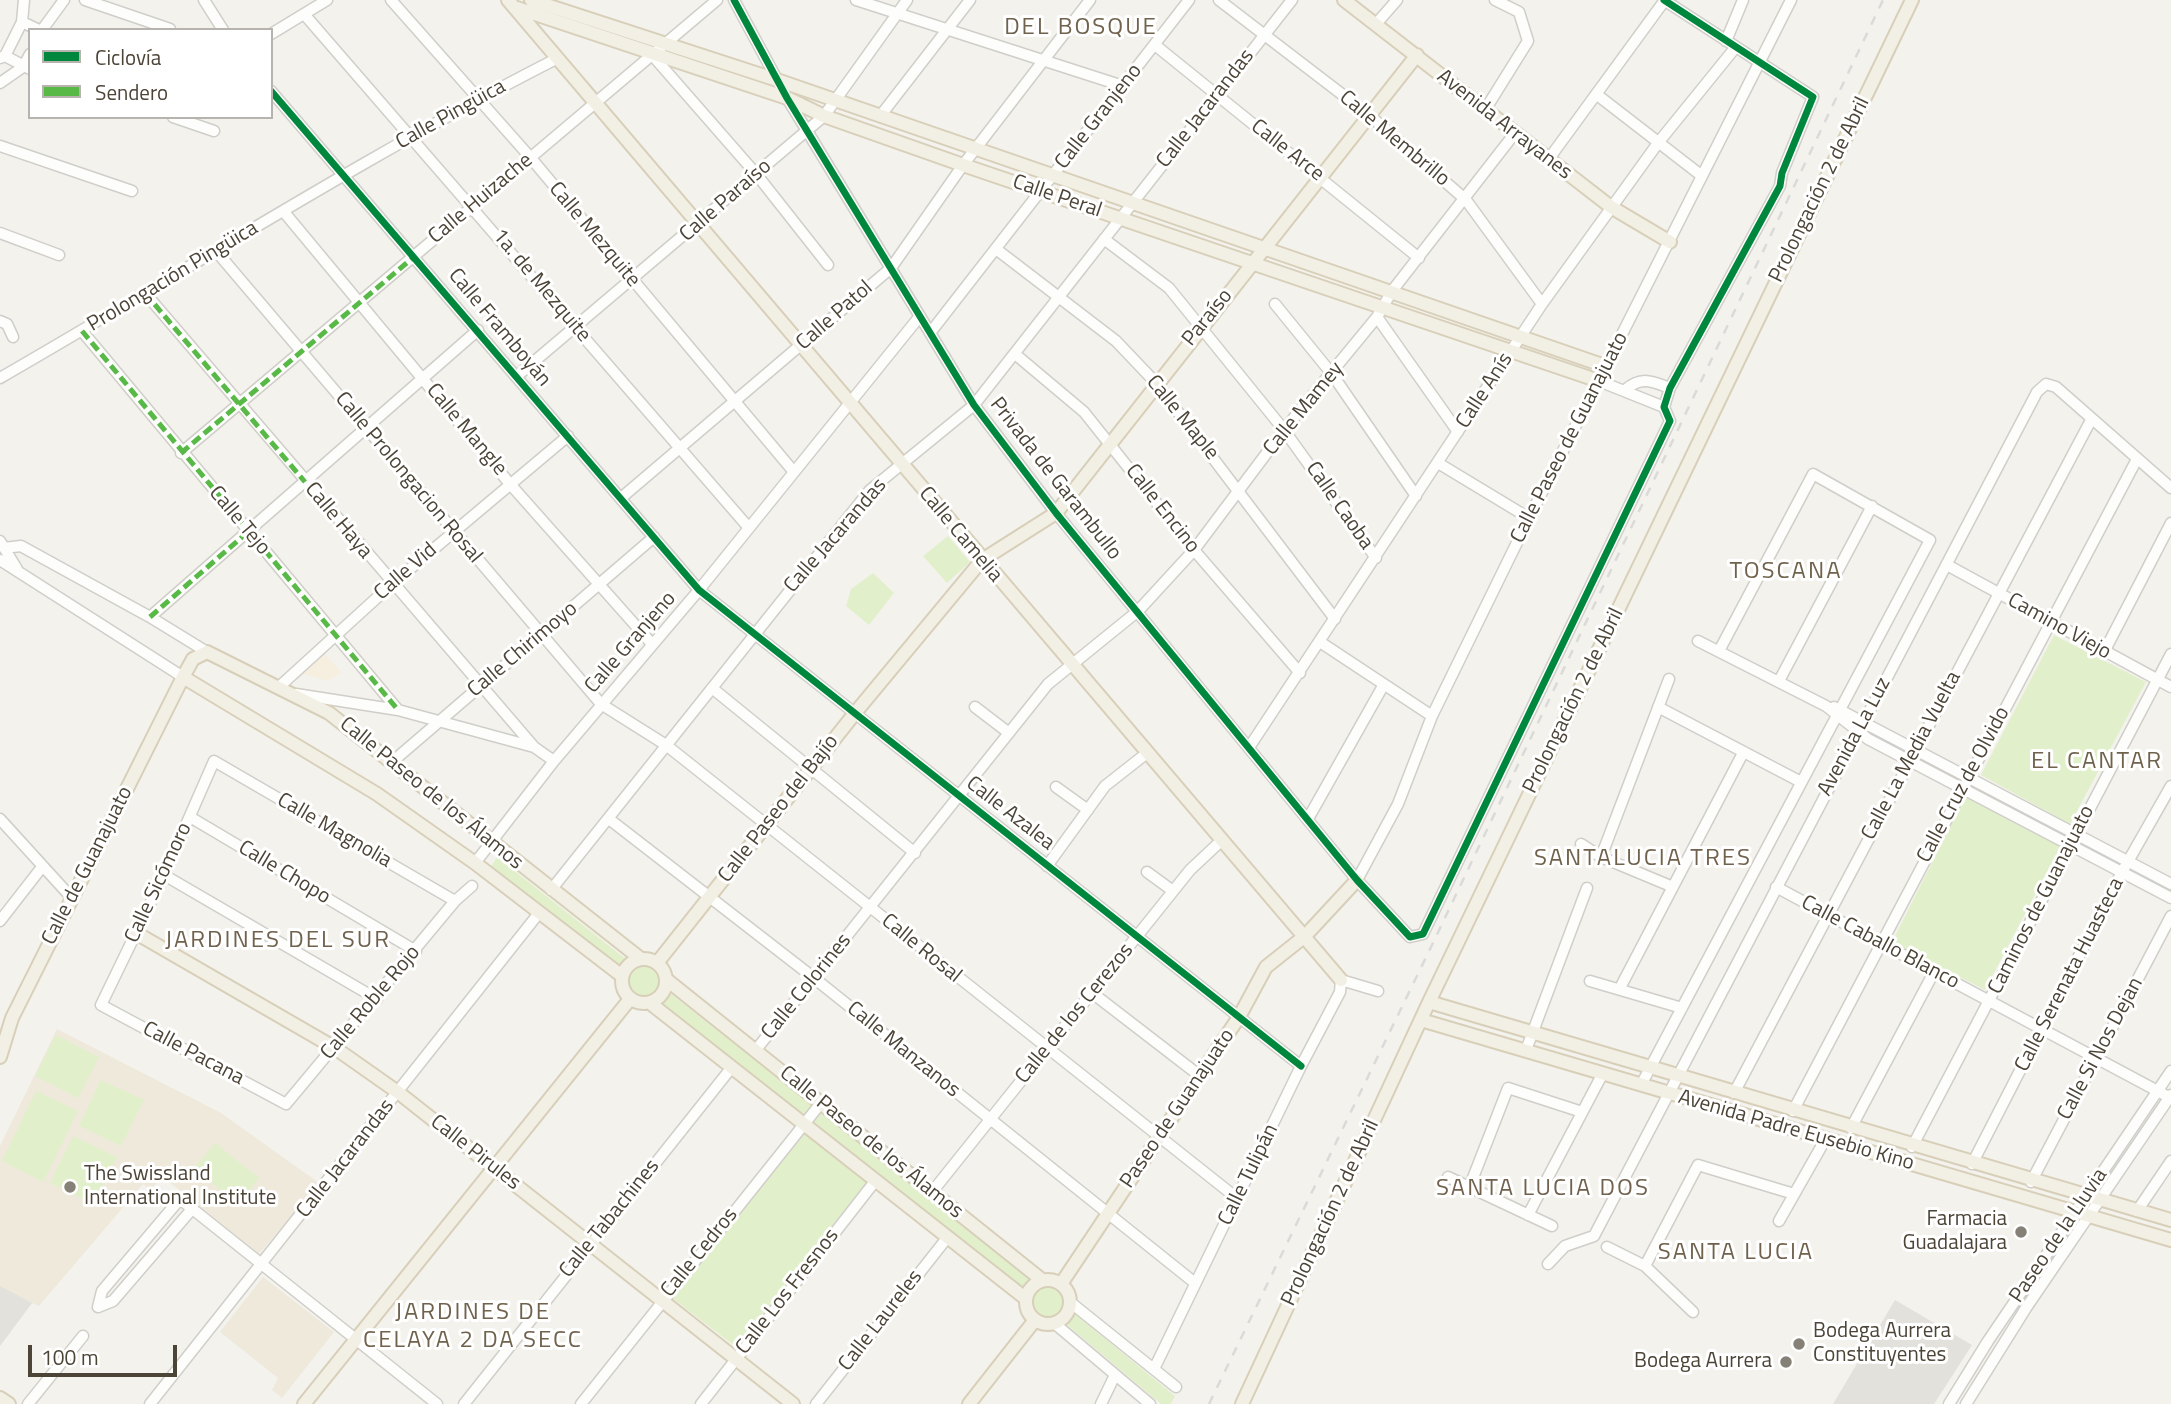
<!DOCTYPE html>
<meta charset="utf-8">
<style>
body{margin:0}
#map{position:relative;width:2171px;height:1404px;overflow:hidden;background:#f3f2ed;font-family:"Titillium Web",sans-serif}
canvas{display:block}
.legend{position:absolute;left:28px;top:28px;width:245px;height:91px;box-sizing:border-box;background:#fff;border:2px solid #b7b4af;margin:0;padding:9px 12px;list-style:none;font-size:21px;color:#4c4437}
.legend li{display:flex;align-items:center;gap:14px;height:35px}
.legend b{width:35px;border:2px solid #b7b4af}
.scale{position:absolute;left:28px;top:1345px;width:149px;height:32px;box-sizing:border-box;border:4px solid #4c4437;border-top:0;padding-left:9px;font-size:21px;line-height:24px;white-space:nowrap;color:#4c4437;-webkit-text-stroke:5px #fff;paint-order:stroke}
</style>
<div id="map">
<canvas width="2171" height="1404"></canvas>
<ul class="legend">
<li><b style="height:9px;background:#00873e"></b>Ciclovía</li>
<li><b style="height:9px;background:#58b947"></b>Sendero</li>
</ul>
<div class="scale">100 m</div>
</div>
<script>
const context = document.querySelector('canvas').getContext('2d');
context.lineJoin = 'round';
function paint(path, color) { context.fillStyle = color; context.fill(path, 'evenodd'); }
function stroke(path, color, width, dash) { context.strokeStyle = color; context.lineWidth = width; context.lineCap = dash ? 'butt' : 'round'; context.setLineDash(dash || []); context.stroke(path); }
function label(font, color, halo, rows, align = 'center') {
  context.font = font + ' "Titillium Web",sans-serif'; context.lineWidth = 6; context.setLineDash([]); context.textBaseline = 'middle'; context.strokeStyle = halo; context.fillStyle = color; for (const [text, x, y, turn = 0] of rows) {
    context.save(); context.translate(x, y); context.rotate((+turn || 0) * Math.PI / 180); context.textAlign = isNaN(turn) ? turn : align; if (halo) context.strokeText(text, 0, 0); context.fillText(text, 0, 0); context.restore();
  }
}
paint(new Path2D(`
 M320,649L341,672L329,681L302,674L300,669Z`), '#f6eedf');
paint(new Path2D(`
 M57,1029L221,1113L319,1183L259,1254L163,1177L150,1190L143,1184L39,1306L32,1303L0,1346V1146Z
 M263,1277L334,1332L282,1398L272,1390L278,1378L220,1332Z`), '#efe9dc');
paint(new Path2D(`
 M948,536L970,562L947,583L923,556Z
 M873,573L894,593L869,625L846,606L851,589Z
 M2054,635L2146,682L2070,824L1981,775Z
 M1965,797L2061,845L1985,990L1892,942Z
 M497,857L627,960L620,969L491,867Z
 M629 982a16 16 0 1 1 32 0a16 16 0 1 1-32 0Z
 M671,994L1034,1280L1024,1292L661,1007Z
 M56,1035L99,1057L78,1098L35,1076Z
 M101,1080L144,1100L121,1146L79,1126Z
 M36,1091L78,1111L43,1182L2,1161Z
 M804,1132L867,1182L736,1347L671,1297Z
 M73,1136L117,1157L93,1204L50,1183Z
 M215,1143L259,1178L238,1204L194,1168Z
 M1032 1301a16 16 0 1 1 32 0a16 16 0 1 1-32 0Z
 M1075,1314L1175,1396L1171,1404H1161L1067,1325Z`), '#e1f0cb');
paint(new Path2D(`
 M0,1286L32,1303L0,1346Z
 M1895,1300L1972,1345L1934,1404H1833Z`), '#e3e1dc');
const minor = new Path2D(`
 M85,0L170,29
 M204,0L223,30
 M391,0L530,157L794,472
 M734,0L787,98L974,405L1056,513L1357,880L1410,937L1423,934L1670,421L1664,407L1670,388L1780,186L1782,173L1813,97L1664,0
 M856,0L1123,86
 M1219,0L1369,115L1466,200L1542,304
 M304,14L749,528
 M22,22L39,30
 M1376,24L1397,0
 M42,30L64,0
 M271,34L327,0
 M1726,41L1743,0
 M1155,45L1419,258
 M5,56L30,69
 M653,56L757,175L828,265
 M0,58L5,56L22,22L24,0
 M0,83L23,67L30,54
 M271,91L699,590L1301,1066
 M1596,94L1702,176
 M1485,110L1528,41L1519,12L1495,0
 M881,115L970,0
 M173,117L214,131
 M0,146L132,191
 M1548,160L1665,0
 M284,212L510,484L652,644
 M0,233L59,255
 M1104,239L1169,288L1284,430L1376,558
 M996,249L1116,341L1156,383L1335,619
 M216,251L601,704L666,745L1238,1199
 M145,293L534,747
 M1275,304L1332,374L1416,496
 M1377,317L1458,432
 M0,321L7,324L13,337
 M82,331L398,710
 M930,333L1189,0
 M1015,354L1084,412L1194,550L1300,673
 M517,376L824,116L907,0
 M0,378C186,271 367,155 558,58
 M1599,381L1664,407
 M1625,390C1641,376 1651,381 1670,388
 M181,453L717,0
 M1438,463L1529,518
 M621,498L891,268L963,165L1090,0
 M0,541L17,569
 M4,548L21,546L150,617L207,652
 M0,560L183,677
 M1947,565L2171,687
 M150,617L478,330
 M1698,641L1826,706L1868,739L2171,898
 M1320,642L1432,716
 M2104,652L2171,523
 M1779,681L1872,506
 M280,686L392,584L568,436
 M712,688L915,853
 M296,694L398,710L534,747L554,761
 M975,707L1009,733
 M1658,707L1801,782
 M1834,707L2171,884
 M1250,746L1542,304L1658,143L1735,48
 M392,762L654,537
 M1056,787L1088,810
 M190,817L416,951
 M1309,817L1383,686
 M0,819L71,897
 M609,819L814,978L1195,1283
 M1581,844L1601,857L1673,887
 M1601,857L1669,679
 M475,863L554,761L699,590L920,316
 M1047,866L1105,786L1147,753
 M1147,872L1173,891
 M164,875L377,999
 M1357,880L1398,804L1432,716L1529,518L1791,0
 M1776,887L2169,1097
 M551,890L870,490L974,405L1292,0
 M455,901L214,761L164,875L101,1005L286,1104L455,901L472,886
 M0,921L42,867
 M1590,981L1682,1008
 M1620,988L1743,753
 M1091,992L1200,1076
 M1526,1050L1587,888
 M755,1051L1048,684L1138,611L1194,550L1284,430L1377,317L1392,291L1515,133
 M1641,1085L1930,540L1813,474L1719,651
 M1734,1093L2091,420
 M1793,1111L2137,459
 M1851,1128L1934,972
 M1912,1147L2171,654
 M1972,1164L2122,872L2171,786
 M1448,1177L1552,1226
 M2031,1182L2171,916
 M1469,1188L1508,1088L1582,1112
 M932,1192L1190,870L1222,840
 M2137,1211L2171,1161
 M1528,1215L1603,1073
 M1779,1221L1825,1140
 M1607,1247L1645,1266L1693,1312
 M1548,1264L1565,1246L1594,1236L2037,392L2046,384L2056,387L2171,488
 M1645,1266L1698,1165L1794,1194
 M1070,1302L1176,1387
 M98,1307L102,1291L180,1199L437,1404
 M98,1307L113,1301L192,1209
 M1054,1323L1150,1404
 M1154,1369L1301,1066L1340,992L1341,980L1378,991
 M28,1404L83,1336
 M150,1404L539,913
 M464,1404L732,1067
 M581,1404L821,1103
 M701,1404L876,1180
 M816,1404L947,1238
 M1101,1404L1115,1375
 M1949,1404L1988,1341L2171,1071
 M1966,1404L2026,1308L2171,1095`);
const major = new Path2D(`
 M508,0L1341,980
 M531,0L777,80L1605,366
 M1344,0L1611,207L1670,242
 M517,8L787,98L824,116L963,165L1599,381
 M183,677L377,794L475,863L622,976
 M136,933L335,1048L399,1093L793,1404
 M622 981a22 22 0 1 1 44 0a22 22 0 1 1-44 0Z
 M657,963L855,713L982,560L1056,513L1417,55
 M667,980L1042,1280
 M1429,1002L2171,1220
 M650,1003L1025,1298
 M1421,1020L2171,1240
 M0,1057L12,1018L183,677L193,659L207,652L329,713L641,959
 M1026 1302a22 22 0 1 1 44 0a22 22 0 1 1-44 0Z
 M1061,1284L1239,1017L1266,967L1305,936L1357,880
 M0,1398L9,1404
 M304,1404L630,999
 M969,1404L1035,1320
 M1242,1404L1429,1002L1912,0`);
stroke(minor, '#d0cec9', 13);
stroke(major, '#d8cfb9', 16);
stroke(minor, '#fdfdfc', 10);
stroke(major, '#f2efe5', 12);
stroke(new Path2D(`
 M1209,1404L1431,947L1883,0`), '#dadad9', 2.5, [9, 9]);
stroke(new Path2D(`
 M145,293L305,482
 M82,331L398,710
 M181,453L415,256
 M150,617L249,531`), '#58b947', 5, [10, 5]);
stroke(new Path2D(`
 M734,0L787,98L974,405L1056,513L1357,880L1410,937L1423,934L1670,421L1664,407L1670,388L1780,186L1782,173L1813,97L1664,0
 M271,91L699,590L1301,1066`), '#00873e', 7);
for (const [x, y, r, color] of [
 [70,1187,7,"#868177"],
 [2021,1232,7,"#868177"],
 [1799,1344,7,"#868177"],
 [1786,1362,7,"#868177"]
]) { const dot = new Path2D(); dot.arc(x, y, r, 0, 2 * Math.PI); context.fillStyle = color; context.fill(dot); stroke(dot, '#fff', 2.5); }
label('21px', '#4c4437', '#fff', [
 ["Calle Jacarandas",1206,109,-52],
 ["Calle Pingüica",451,115,-29],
 ["Calle Granjeno",1099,117,-52],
 ["Avenida Arrayanes",1504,125,38],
 ["Calle Membrillo",1394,139,40],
 ["Calle Arce",1287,151,38],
 ["Prolongación 2 de Abril",1820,190,-64],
 ["Calle Peral",1057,197,19],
 ["Calle Huizache",481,199,-40],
 ["Calle Paraíso",726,201,-41],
 ["Calle Mezquite",594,235,50],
 ["Prolongación Pingüica",173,277,-31],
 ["1a. de Mezquite",541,286,50],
 ["Calle Patol",835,316,-41],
 ["Paraíso",1208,318,-51],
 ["Calle Framboyán",499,328,50],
 ["Calle Anís",1485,391,-57],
 ["Calle Mamey",1304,409,-51],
 ["Calle Maple",1182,418,51],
 ["Calle Mangle",466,430,50],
 ["Calle Paseo de Guanajuato",1570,438,-63],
 ["Calle Prolongacion Rosal",408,478,50],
 ["Privada de Garambullo",1055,479,52],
 ["Calle Caoba",1339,506,55],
 ["Calle Encino",1162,509,52],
 ["Calle Tejo",239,521,50],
 ["Calle Haya",338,521,50],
 ["Calle Camelia",960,535,50],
 ["Calle Jacarandas",836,536,-49],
 ["Calle Vid",406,572,-41],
 ["Camino Viejo",2059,627,29],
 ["Calle Granjeno",631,643,-49],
 ["Calle Chirimoyo",523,650,-40],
 ["Prolongación 2 de Abril",1574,701,-64],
 ["Avenida La Luz",1855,737,-62],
 ["Calle La Media Vuelta",1912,756,-62],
 ["Calle Cruz de Olvido",1964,785,-62],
 ["Calle Paseo de los Álamos",431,794,39],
 ["Calle Paseo del Bajío",779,809,-52],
 ["Calle Azalea",1010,814,38],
 ["Calle Magnolia",334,831,30],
 ["Calle de Guanajuato",88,866,-63],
 ["Calle Chopo",284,873,31],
 ["Calle Sicómoro",159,883,-65],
 ["Caminos de Guanajuato",2042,900,-63],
 ["Calle Caballo Blanco",1880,943,28],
 ["Calle Rosal",921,949,39],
 ["Calle Serenata Huasteca",2070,975,-63],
 ["Calle Colorines",807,987,-51],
 ["Calle Roble Rojo",371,1003,-50],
 ["Calle de los Cerezos",1075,1014,-51],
 ["Calle Si Nos Dejan",2101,1049,-62],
 ["Calle Manzanos",903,1050,39],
 ["Calle Pacana",193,1054,28],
 ["Paseo de Guanajuato",1178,1109,-56],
 ["Avenida Padre Eusebio Kino",1796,1131,16],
 ["Calle Paseo de los Álamos",871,1143,39],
 ["Calle Pirules",475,1153,38],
 ["Calle Jacarandas",346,1159,-52],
 ["Calle Tulipán",1249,1175,-64],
 ["Prolongación 2 de Abril",1331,1213,-65],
 ["Calle Tabachines",610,1219,-51],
 ["Paseo de la Lluvia",2059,1236,-56],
 ["Calle Cedros",700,1253,-51],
 ["Calle Los Fresnos",788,1292,-52],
 ["Calle Laureles",881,1321,-52]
]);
label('21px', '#4c4437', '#fff', [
 ["The Swissland",84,1175],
 ["International Institute",84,1199],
 ["Farmacia",2007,1220,"right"],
 ["Guadalajara",2007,1244,"right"],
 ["Bodega Aurrera",1813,1332],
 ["Constituyentes",1813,1356],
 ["Bodega Aurrera",1772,1362,"right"]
], 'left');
context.letterSpacing = '2px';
label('24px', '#70624d', '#fff', [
 ["DEL BOSQUE",1081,28],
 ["TOSCANA",1786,572],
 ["EL CANTAR",2097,762],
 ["SANTALUCIA TRES",1643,859],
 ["JARDINES DEL SUR",278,941],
 ["SANTA LUCIA DOS",1543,1189],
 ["SANTA LUCIA",1736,1253],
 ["JARDINES DE",473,1313],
 ["CELAYA 2 DA SECC",473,1341]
]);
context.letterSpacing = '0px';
</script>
